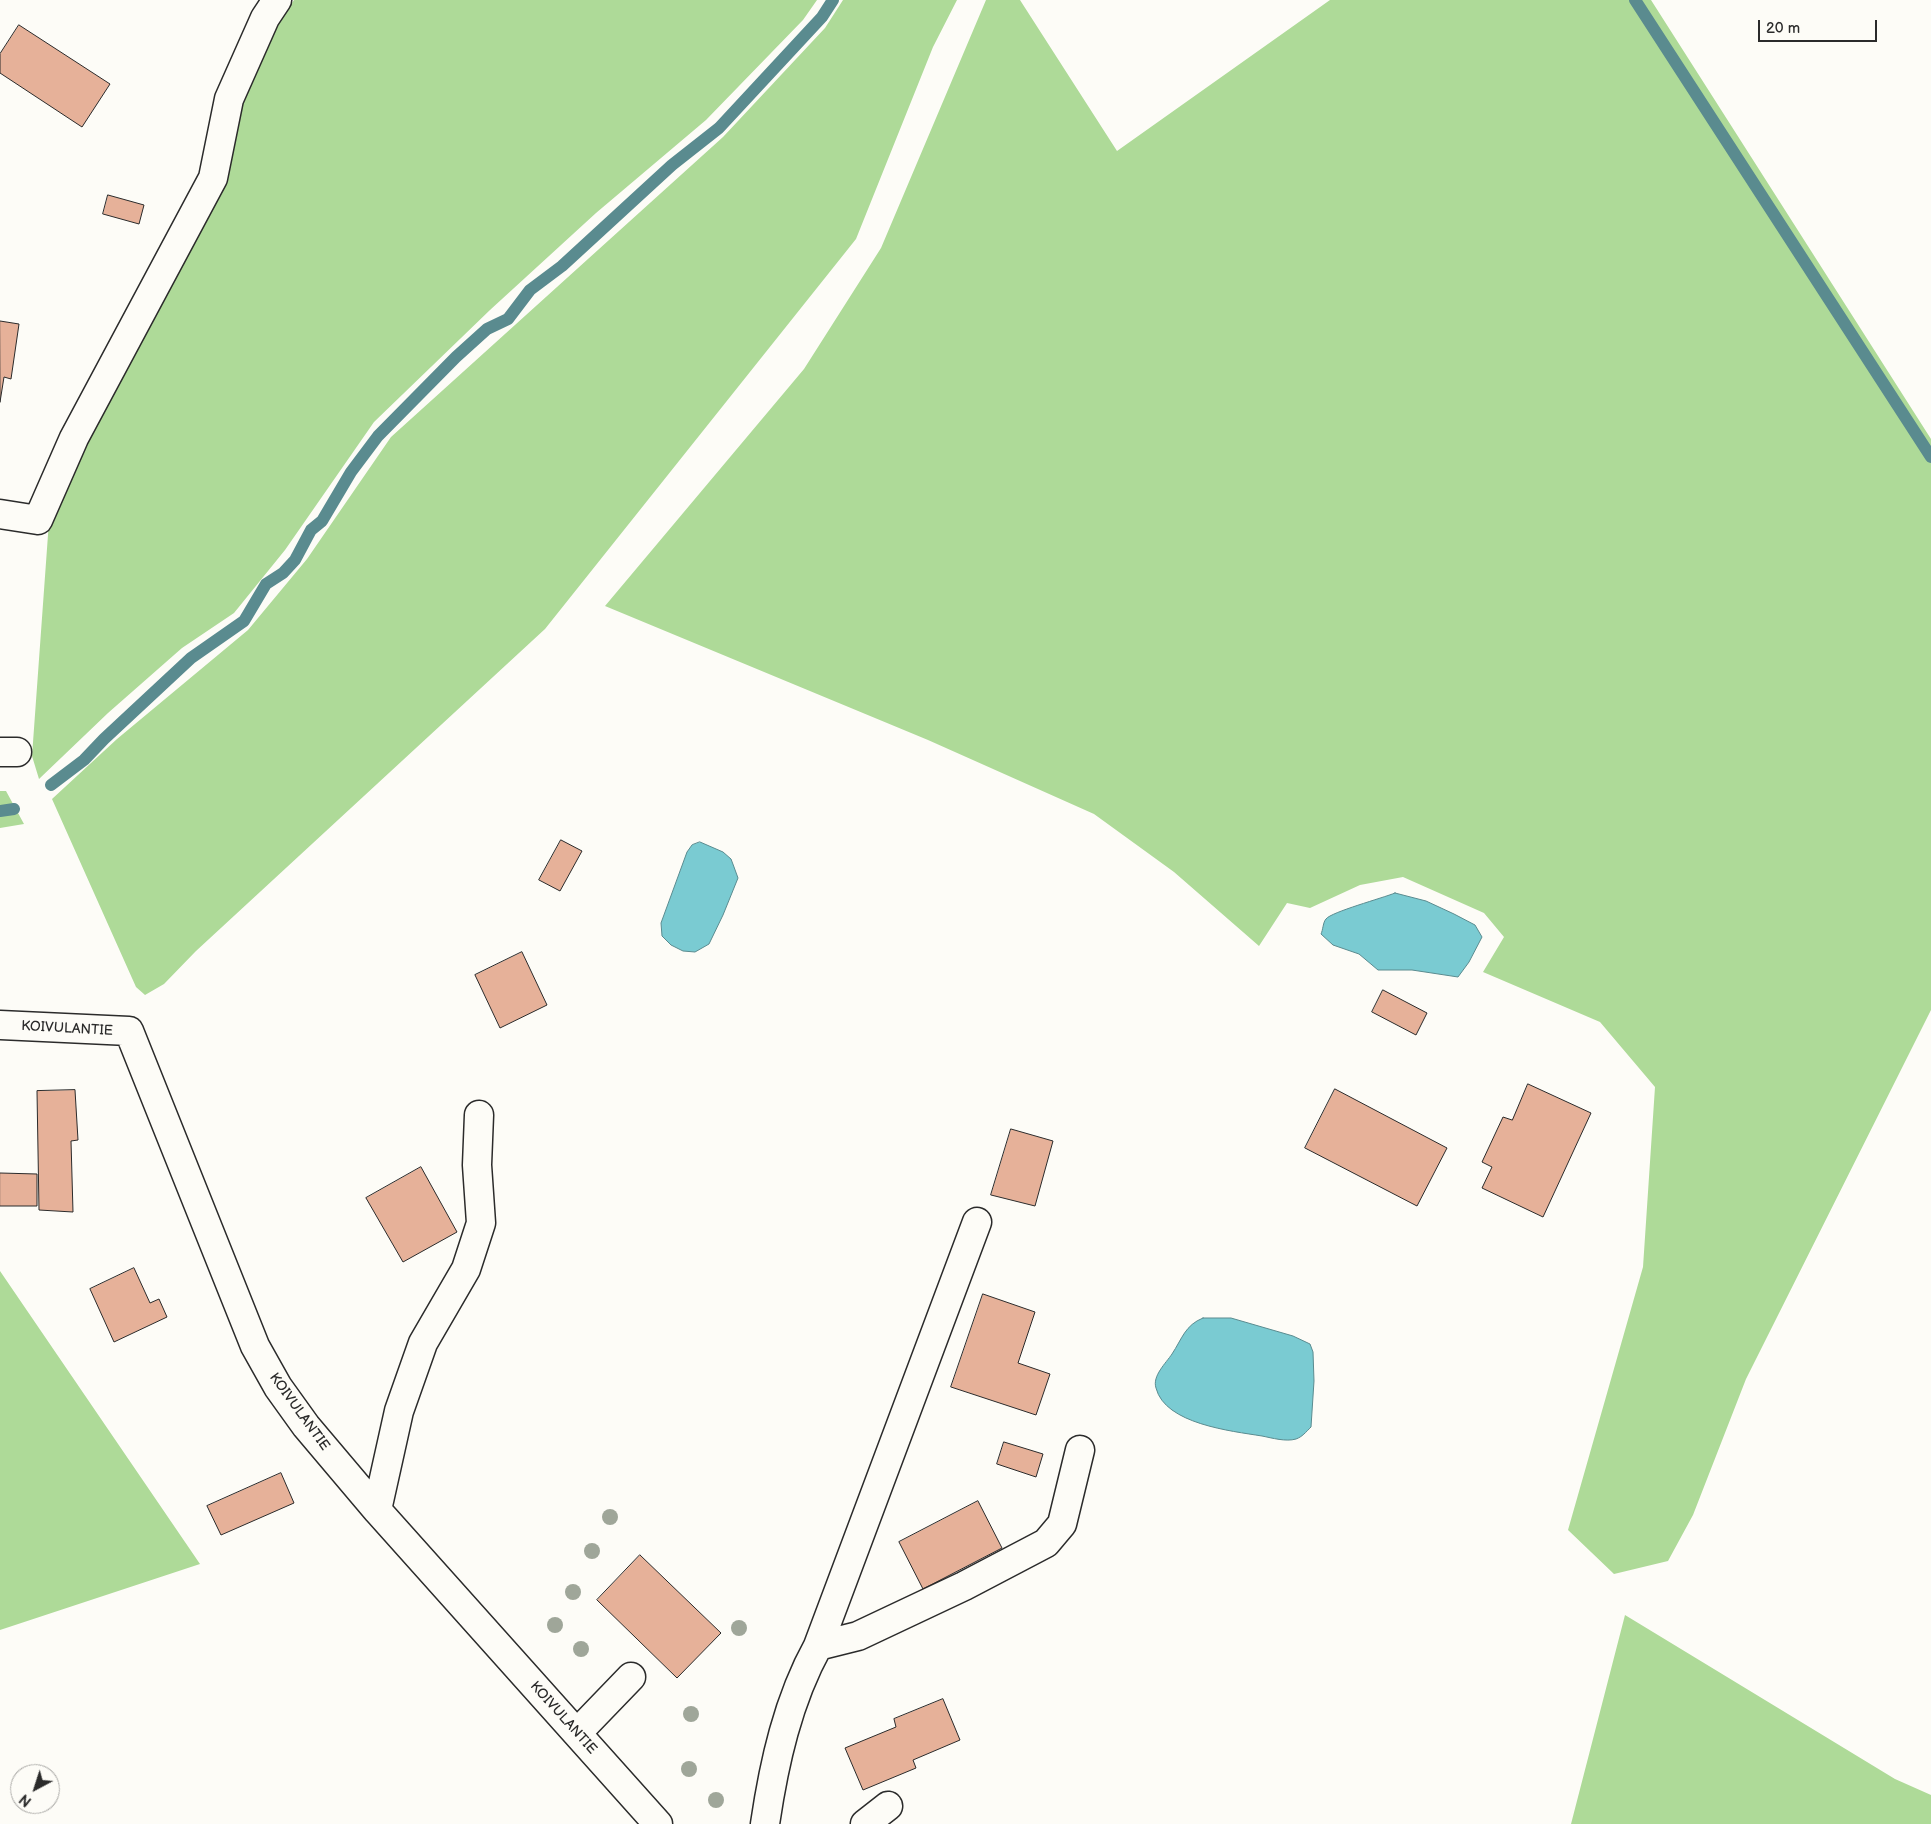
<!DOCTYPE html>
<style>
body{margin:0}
#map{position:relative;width:1931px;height:1824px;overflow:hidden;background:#fdfcf7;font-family:"Balsamiq Sans",sans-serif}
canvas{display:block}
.north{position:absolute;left:10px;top:1764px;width:50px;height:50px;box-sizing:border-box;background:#fdfcf7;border:1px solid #a9a8a5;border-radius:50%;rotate:220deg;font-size:14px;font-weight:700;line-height:20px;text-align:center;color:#2b2b2b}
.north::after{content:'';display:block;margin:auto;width:18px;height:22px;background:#2b2b2b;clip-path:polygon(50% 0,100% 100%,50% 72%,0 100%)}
.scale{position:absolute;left:1758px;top:20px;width:119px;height:22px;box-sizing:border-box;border:2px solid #2b2b2b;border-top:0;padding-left:6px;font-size:15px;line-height:18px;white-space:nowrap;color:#2b2b2b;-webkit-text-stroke:4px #fdfcf7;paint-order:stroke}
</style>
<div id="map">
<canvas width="1931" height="1824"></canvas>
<div class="north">N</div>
<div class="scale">20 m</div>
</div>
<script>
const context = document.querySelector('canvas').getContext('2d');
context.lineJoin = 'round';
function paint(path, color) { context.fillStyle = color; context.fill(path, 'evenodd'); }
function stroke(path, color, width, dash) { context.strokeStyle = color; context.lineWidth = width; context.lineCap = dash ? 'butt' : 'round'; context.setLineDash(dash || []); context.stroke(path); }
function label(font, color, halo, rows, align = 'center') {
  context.font = font + ' "Balsamiq Sans",sans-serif'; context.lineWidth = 4; context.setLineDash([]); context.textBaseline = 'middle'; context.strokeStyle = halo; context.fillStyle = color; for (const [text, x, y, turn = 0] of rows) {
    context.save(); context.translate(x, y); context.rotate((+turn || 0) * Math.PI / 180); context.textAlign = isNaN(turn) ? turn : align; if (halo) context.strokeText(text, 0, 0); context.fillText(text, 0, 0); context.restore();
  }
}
paint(new Path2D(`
 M294,0H817L803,20L706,120L596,213L490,310L374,422L285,550L234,613L182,648L108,713L39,779L32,756L49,521L84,436L160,305L224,186L239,109L273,29Z
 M843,0H957L933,47L856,239L545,629L196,951L164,984L145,995L136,987L52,799L117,739L248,630L307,559L391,437L723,137L825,28Z
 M986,0H1020L1117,151L1330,0H1651L1931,439V1010L1746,1379L1693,1515L1668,1561L1614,1574L1568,1530L1643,1267L1655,1087L1600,1022L1483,972L1504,937L1484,913L1403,877L1360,885L1310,908L1287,903L1259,946L1174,872L1094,814L928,740L605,606L804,369L881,248Z
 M0,791H6L24,824L0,828Z
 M0,1271L200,1564L0,1630Z
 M1625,1615L1895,1779L1931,1795V1824H1571Z`), '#aeda98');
const water = new Path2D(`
 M700,842L723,852L731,859L734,867L738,878L723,915L709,944L695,952L683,951L671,945L662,936L661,923L687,852L692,845Z
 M1395,893L1426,901L1454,914L1475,925L1482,937L1469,962L1458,977L1412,970H1378L1359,954L1333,945L1321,934C1323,930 1323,922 1326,919C1331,912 1383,898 1395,893Z
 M1203,1318H1231L1293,1336L1310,1344L1313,1352L1314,1381L1311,1427C1306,1432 1302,1437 1296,1439C1286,1442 1272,1438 1262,1436C1231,1431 1165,1424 1156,1388C1152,1376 1166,1363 1172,1354C1182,1339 1185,1325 1203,1318Z`);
paint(water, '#7acbd2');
stroke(water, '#5a8b8f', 1);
stroke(new Path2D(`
 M1635,0L1931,457
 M51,785L84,760L104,739L191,658L244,621L266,584L283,573L295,560L311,530L322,521L351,472L378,436L456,357L487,329L508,319L530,290L562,266L672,165L719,128L822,17L833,0
 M0,811L14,809`), '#5a8b8f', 12);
const building = new Path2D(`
 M19,25L110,84L82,127L0,73V54Z
 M108,195L144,205L139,224L103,214Z
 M0,321L19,324L11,379L4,377L0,402Z
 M561,840L582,851L560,891L539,880Z
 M522,952L547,1005L500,1028L475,975Z
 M1383,990L1427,1013L1416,1035L1372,1012Z
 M1528,1084L1591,1113L1543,1217L1482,1188L1492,1167L1482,1162L1503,1117L1512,1120Z
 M1335,1089L1447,1148L1417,1206L1305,1148Z
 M75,1090L78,1140L71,1141L73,1212L39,1210L37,1091Z
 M1011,1129L1053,1141L1035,1206L991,1195Z
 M421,1167L457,1232L403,1262L366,1198Z
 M0,1173L37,1174V1206H0Z
 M134,1268L150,1303L159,1299L167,1317L114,1342L90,1289Z
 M983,1294L1035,1312L1018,1363L1050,1374L1036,1415L951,1387Z
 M1004,1442L1043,1454L1036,1477L997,1464Z
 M281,1473L294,1503L221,1535L207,1506Z
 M978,1501L1002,1548L923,1589L899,1542Z
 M640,1555L721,1633L677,1678L597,1600Z
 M943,1699L960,1740L913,1760L916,1768L863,1790L845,1748L896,1727L894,1719Z`);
paint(building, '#e6b199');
stroke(building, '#2b2b2b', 1);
const minor = new Path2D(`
 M0,514L38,520L74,438L213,178L229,99L265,18L277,0
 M0,752H17
 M0,1025L129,1031L255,1346L278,1387L306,1426L377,1510L658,1824
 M377,1510L399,1411L423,1343L466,1269L481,1223L477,1165L479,1115
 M818,1646L977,1222
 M577,1733L631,1677
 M765,1824C774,1763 788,1700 818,1646L858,1636L964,1586L1046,1543L1062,1524L1080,1450
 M865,1824L888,1806`);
stroke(minor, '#2b2b2b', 31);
stroke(minor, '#fdfcf7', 28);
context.fillStyle = '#9fa699';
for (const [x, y] of [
 [610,1517],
 [592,1551],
 [573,1592],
 [555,1625],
 [739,1628],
 [581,1649],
 [691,1714],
 [689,1769],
 [716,1800]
]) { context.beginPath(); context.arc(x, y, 8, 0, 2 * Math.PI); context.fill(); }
label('14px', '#2b2b2b', '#fdfcf7', [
 ["KOIVULANTIE",67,1029,3],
 ["KOIVULANTIE",299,1412,54],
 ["KOIVULANTIE",563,1718,48]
]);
</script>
